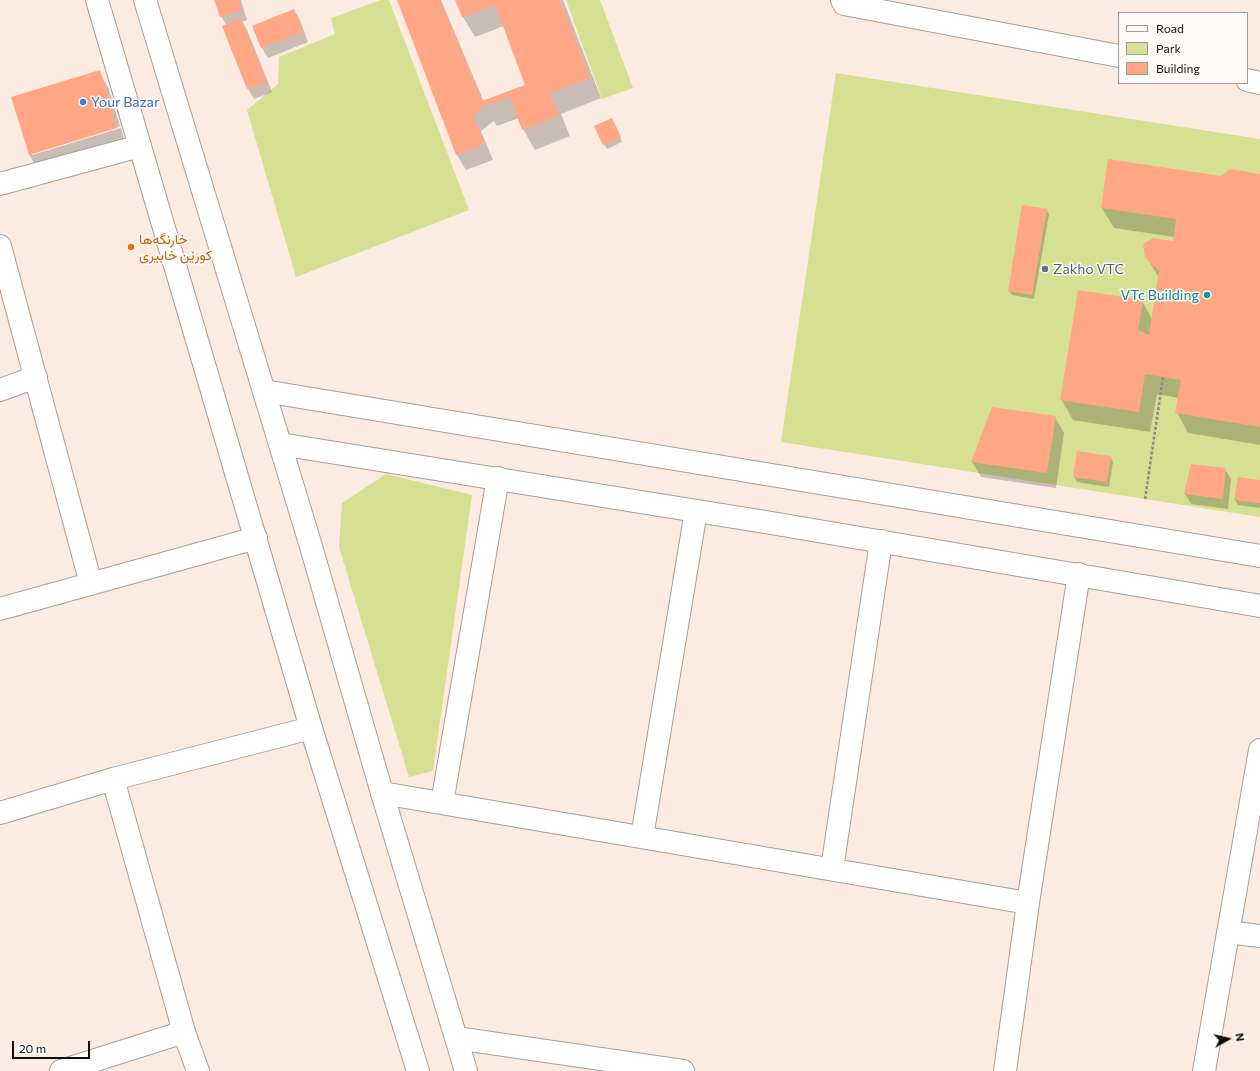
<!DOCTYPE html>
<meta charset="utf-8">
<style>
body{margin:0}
#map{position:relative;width:1260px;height:1071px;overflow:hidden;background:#fcebe1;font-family:Commissioner,sans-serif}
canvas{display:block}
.legend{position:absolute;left:1118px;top:12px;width:130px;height:72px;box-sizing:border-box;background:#fefbf9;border:1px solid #a09c99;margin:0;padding:5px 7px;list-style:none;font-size:12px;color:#130d0a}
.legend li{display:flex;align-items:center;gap:8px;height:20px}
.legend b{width:20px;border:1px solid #a09c99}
.north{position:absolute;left:1208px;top:1019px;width:40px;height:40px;-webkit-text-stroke:3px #fefbf9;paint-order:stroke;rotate:82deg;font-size:11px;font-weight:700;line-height:16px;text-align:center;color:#130d0a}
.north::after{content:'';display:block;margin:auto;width:14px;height:18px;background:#130d0a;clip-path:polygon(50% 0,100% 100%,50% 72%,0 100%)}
.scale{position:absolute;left:12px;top:1041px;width:78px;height:18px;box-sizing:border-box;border:2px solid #130d0a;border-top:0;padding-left:5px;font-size:12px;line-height:14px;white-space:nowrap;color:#130d0a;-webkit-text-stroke:3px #fefbf9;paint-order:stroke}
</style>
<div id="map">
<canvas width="1260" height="1071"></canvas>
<ul class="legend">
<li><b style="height:5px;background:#fff"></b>Road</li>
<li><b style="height:11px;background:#d5e093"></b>Park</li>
<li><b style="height:11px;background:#ffa784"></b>Building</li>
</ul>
<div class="north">N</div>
<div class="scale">20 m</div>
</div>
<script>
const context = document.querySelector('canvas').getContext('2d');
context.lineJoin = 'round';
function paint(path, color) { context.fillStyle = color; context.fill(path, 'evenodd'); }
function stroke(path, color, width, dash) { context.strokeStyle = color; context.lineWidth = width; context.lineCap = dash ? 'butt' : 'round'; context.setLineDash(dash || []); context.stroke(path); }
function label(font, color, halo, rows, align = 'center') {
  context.font = font + ' Commissioner,Vazirmatn,sans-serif'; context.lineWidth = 3; context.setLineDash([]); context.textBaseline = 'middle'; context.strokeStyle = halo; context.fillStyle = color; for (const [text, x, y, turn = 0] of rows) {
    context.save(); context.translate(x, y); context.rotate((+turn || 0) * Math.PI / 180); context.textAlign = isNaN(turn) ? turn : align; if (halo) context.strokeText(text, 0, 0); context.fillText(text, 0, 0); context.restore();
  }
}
paint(new Path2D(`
 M381,0H389L469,210L296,277L247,110L278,84L279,57L335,34L331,18Z
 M566,0H600L633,88L602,99Z
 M836,73L1260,139V517L781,442Z
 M386,474L472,495L433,771L409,777L339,547L342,503Z`), '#d5e093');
paint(new Path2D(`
 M215,0H241L247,20L242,22L247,30L272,92L254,99L248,89L223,26L226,25L221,16Z
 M398,0H441L484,102L527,85L504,26L475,37L463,17L456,0H563L601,98L561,114L570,136L535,150L523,129L519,118L497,126L494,121L481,131L493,160L466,170L457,155Z
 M294,10L300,20L308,42L268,58L262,48L253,26Z
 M99,72L108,87L120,126L32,153V155L121,128L125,144L38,170L29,154Z
 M615,124L622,142L607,149L604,144Z
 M1260,175V445L1188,433L1177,412L1179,398L1157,394L1150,432L1073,420L1061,399L1142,301L1152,319L1159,278L1146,256L1174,242V237L1114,228L1102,208L1221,177Z
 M1046,210L1049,214L1034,299L1012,295L1009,291Z
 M1055,417L1064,433L1056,488L981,477L972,462Z
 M1110,457L1113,462L1109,487L1077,482L1074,477Z
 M1225,469L1231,479L1228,509L1191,504L1185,494Z
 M1239,478L1260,481V508L1238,505L1235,500Z`), '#0003');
paint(new Path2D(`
 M214,0H239L242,9L220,17Z
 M397,0H440L482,101L525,85L495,5L462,17L455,0H560L590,78L550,93L559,115L522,130L510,97L484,106L473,115L484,144L456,155Z
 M294,9L303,32L261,48L252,26Z
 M241,18L267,82L247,89L222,26Z
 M100,70L117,128L29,155L11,97Z
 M612,118L621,137L603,145L594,126Z
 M1108,159L1221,176L1230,169L1260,174V427L1175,413L1181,380L1145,374L1139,412L1060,400L1078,290L1143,300L1138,330L1149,335L1159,271L1145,257L1143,244L1153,238L1173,241L1176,219L1101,208Z
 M1022,205L1047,209L1032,295L1008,291Z
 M992,407L1056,416L1047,473L971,462Z
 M1077,451L1111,456L1107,482L1073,477Z
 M1191,464L1226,468L1223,499L1184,494Z
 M1238,477L1260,480V503L1234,500Z`), '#ffa784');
const minor = new Path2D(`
 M842,0L844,4L1119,56
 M1247,80L1260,83
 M0,184L140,146
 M0,246L91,584
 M0,390L36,377
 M0,609L256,538
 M113,779L184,1032
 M382,793L1028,903
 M442,803L498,478
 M0,813L113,779L311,728
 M642,837L696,511
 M832,869L881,541
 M1228,932L1260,936
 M456,1038L683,1071
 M61,1071L184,1032L198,1071
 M1005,1071L1028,903L1079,574
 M1204,1071L1260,750`);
const secondary = new Path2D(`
 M264,391L1260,556
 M280,444C607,495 934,549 1260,606`);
const primary = new Path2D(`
 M97,0L311,728L418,1071
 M145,0L310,543L382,793L466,1071`);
stroke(minor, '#ad9c94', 24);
stroke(secondary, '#ad9c94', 24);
stroke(primary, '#ad9c94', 24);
stroke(new Path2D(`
 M1145,499L1163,377`), '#928680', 2.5, [3, 2]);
stroke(minor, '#fff', 22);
stroke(secondary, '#fff', 22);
stroke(primary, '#fff', 22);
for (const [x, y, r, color] of [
 [83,102,4,"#3f7fe0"],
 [131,247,4,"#e8710a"],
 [1045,269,4,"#5c6f8a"],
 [1207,295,4,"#0f9aa8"]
]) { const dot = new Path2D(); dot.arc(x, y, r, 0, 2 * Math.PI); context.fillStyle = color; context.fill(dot); stroke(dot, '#fefbf9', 1.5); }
label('14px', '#366cbe', '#fefbf9', [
 ["Your Bazar",91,102]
], 'left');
label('14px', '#c56008', '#fefbf9', [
 ["خارنگه‌ها",139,239],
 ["كورێن خابيرى",139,255]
], 'left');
label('14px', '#4e5e75', '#fefbf9', [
 ["Zakho VTC",1053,269]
], 'left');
label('14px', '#0d838f', '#fefbf9', [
 ["VTc Building",1199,295]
], 'right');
</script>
